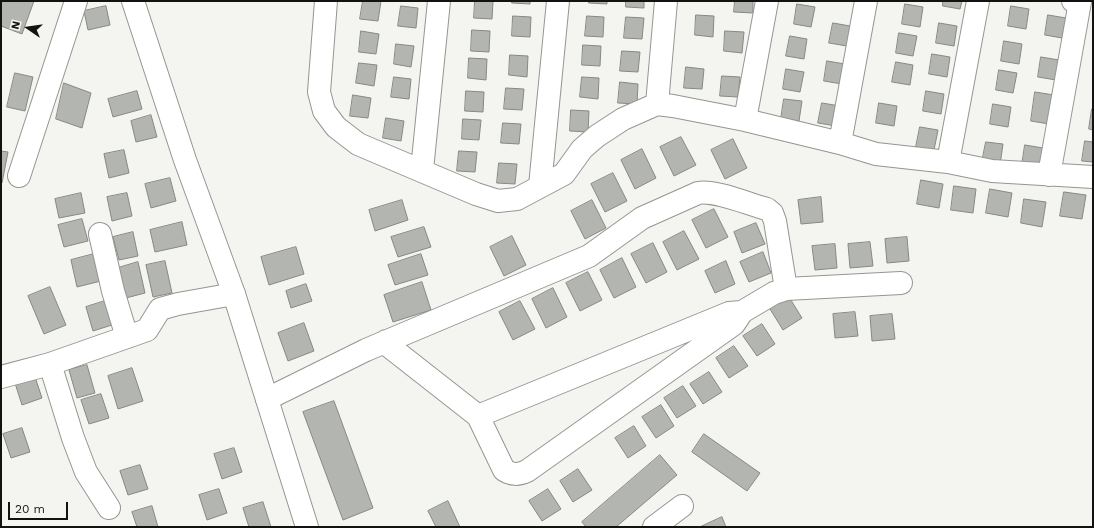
<!DOCTYPE html>
<style>
body{margin:0}
#map{position:relative;width:1094px;height:528px;overflow:hidden;background:#f4f5f0;font-family:"Work Sans",sans-serif}
canvas{display:block}
.frame{position:absolute;inset:0;border:2px solid #121311;pointer-events:none}
.north{position:absolute;left:8px;top:8px;width:40px;height:40px;-webkit-text-stroke:3px #f4f5f0;paint-order:stroke;rotate:283deg;font-size:11px;font-weight:700;line-height:16px;text-align:center;color:#121311}
.north::after{content:'';display:block;margin:auto;width:14px;height:18px;background:#121311;clip-path:polygon(50% 0,100% 100%,50% 72%,0 100%)}
.scale{position:absolute;left:8px;top:502px;width:60px;height:18px;box-sizing:border-box;border:2px solid #121311;border-top:0;padding-left:5px;font-size:12px;line-height:14px;white-space:nowrap;color:#121311;-webkit-text-stroke:3px #f4f5f0;paint-order:stroke}
</style>
<div id="map">
<canvas width="1094" height="528"></canvas>
<div class="frame"></div>
<div class="north">N</div>
<div class="scale">20 m</div>
</div>
<script>
const context = document.querySelector('canvas').getContext('2d');
context.lineJoin = 'round';
function paint(path, color) { context.fillStyle = color; context.fill(path, 'evenodd'); }
function stroke(path, color, width, dash) { context.strokeStyle = color; context.lineWidth = width; context.lineCap = dash ? 'butt' : 'round'; context.setLineDash(dash || []); context.stroke(path); }
const building = new Path2D(`
 M1,1H34L22,34L1,26Z
 M363,1H381L378,21L360,19Z
 M475,1H493L492,19L474,18Z
 M512,1H530V4L512,3Z
 M589,1H607V4L589,3Z
 M626,1H644V8L626,7Z
 M735,1H753V13L734,12Z
 M943,1H962L960,9L943,6Z
 M797,4L815,7L811,27L794,24Z
 M905,4L923,7L920,27L902,24Z
 M106,6L110,25L88,30L84,11Z
 M401,6L418,8L416,28L398,26Z
 M1011,6L1029,9L1026,29L1008,26Z
 M696,15L714,16L713,37L695,35Z
 M1048,15L1066,18L1062,38L1045,35Z
 M513,16L531,17L530,37L512,36Z
 M587,16L604,17L603,37L585,36Z
 M626,17L644,18L642,39L624,38Z
 M833,23L850,26L847,46L829,43Z
 M939,23L957,26L954,46L936,43Z
 M472,30L490,31L489,52L471,51Z
 M361,31L379,34L376,54L359,52Z
 M725,31L744,32L742,53L724,51Z
 M899,33L917,36L913,56L896,53Z
 M790,36L807,39L804,59L786,56Z
 M1004,41L1022,44L1019,64L1001,61Z
 M396,44L414,46L411,67L394,64Z
 M583,45L601,46L600,66L582,65Z
 M622,51L640,52L638,72L620,71Z
 M932,54L950,57L947,77L929,74Z
 M510,55L528,56L527,77L509,75Z
 M1041,57L1059,60L1056,80L1038,77Z
 M469,58L487,59L486,80L468,78Z
 M827,61L845,64L842,84L824,81Z
 M896,62L913,65L910,85L892,82Z
 M359,63L377,65L374,86L356,83Z
 M686,67L704,69L702,89L684,88Z
 M786,69L804,72L800,92L783,89Z
 M999,70L1017,73L1013,93L996,90Z
 M15,73L33,77L25,111L7,107Z
 M722,76L740,77L738,97L720,96Z
 M394,77L411,79L409,99L391,97Z
 M582,77L599,78L598,99L580,97Z
 M620,82L638,84L637,104L618,103Z
 M64,83L91,93L82,128L56,119Z
 M506,88L524,89L522,110L504,109Z
 M137,91L142,109L113,117L108,99Z
 M466,91L484,92L483,112L465,111Z
 M926,91L944,94L941,114L923,111Z
 M1035,92L1054,95L1049,124L1031,121Z
 M353,95L371,98L368,118L350,116Z
 M784,99L802,101L799,121L781,119Z
 M822,103L840,106L836,126L818,123Z
 M879,103L897,106L894,126L876,123Z
 M993,104L1011,107L1008,127L990,124Z
 M1092,109H1093V130L1089,129Z
 M571,110L589,111L588,132L570,131Z
 M151,115L157,137L136,142L131,121Z
 M386,118L404,121L401,141L383,138Z
 M463,119L481,120L479,140L462,139Z
 M503,123L521,124L519,144L501,143Z
 M920,127L938,130L934,150L916,147Z
 M681,137L696,165L674,176L660,147Z
 M733,139L747,168L725,179L711,150Z
 M1085,141L1093,142V162L1082,161Z
 M986,142L1003,144L1000,165L982,162Z
 M1025,145L1043,148L1039,168L1022,165Z
 M642,149L656,178L635,189L621,160Z
 M124,150L129,173L109,178L104,154Z
 M1,151L8,152L2,183H1Z
 M459,151L477,152L475,172L457,171Z
 M499,163L517,164L515,184L497,183Z
 M613,173L627,201L605,212L591,184Z
 M170,178L176,201L151,208L145,184Z
 M921,180L943,184L939,208L917,204Z
 M954,186L976,189L973,213L951,210Z
 M990,189L1012,193L1008,217L986,213Z
 M1064,192L1086,195L1082,219L1060,216Z
 M81,193L85,213L59,218L55,199Z
 M127,193L132,216L112,221L107,197Z
 M821,197L823,222L801,224L798,200Z
 M1024,199L1046,202L1042,227L1021,223Z
 M402,200L408,220L375,231L369,210Z
 M592,200L606,228L585,239L571,211Z
 M714,209L728,237L706,248L692,220Z
 M82,219L88,241L64,247L58,225Z
 M182,222L187,245L155,252L150,230Z
 M756,223L765,244L742,253L734,232Z
 M424,227L431,247L398,257L391,237Z
 M684,231L699,259L677,270L663,242Z
 M133,232L138,256L119,260L113,237Z
 M512,236L526,265L504,276L490,247Z
 M907,237L909,261L887,263L885,239Z
 M870,242L873,266L850,268L848,244Z
 M653,243L667,272L646,283L631,254Z
 M835,244L837,268L815,270L812,246Z
 M296,247L304,274L269,285L261,257Z
 M763,252L771,273L749,282L740,262Z
 M94,254L101,281L77,287L71,260Z
 M421,254L428,275L395,285L388,265Z
 M622,258L636,287L614,298L600,270Z
 M165,261L172,293L153,297L146,265Z
 M726,261L735,284L715,293L705,271Z
 M138,262L145,293L126,298L118,268Z
 M588,272L602,300L580,311L566,283Z
 M422,282L431,310L393,322L384,295Z
 M306,284L312,301L291,308L286,291Z
 M50,287L66,325L44,334L28,296Z
 M553,288L567,317L546,328L532,299Z
 M789,297L802,318L783,330L770,309Z
 M105,301L112,325L93,331L86,307Z
 M520,301L535,329L513,340L499,312Z
 M855,312L858,336L835,338L833,314Z
 M892,314L895,339L872,341L870,316Z
 M304,323L314,351L288,361L278,333Z
 M762,324L775,344L757,356L743,336Z
 M734,346L748,366L729,378L716,358Z
 M87,365L95,393L77,398L69,370Z
 M132,368L143,401L118,409L108,376Z
 M709,372L722,392L703,404L690,384Z
 M34,374L42,398L22,405L14,380Z
 M683,386L696,406L677,418L664,398Z
 M101,394L109,418L89,424L81,400Z
 M334,401L373,508L343,520L303,412Z
 M661,405L674,426L656,438L642,417Z
 M634,426L646,446L628,458L615,438Z
 M22,428L30,452L11,458L3,434Z
 M704,434L760,473L747,491L692,452Z
 M234,448L242,472L222,479L214,454Z
 M660,455L677,475L616,527H586L582,522Z
 M140,465L148,489L128,495L120,471Z
 M578,469L592,490L573,502L560,481Z
 M219,489L227,513L207,520L199,495Z
 M548,489L561,509L542,521L529,501Z
 M448,501L460,527H436L428,511Z
 M263,502L271,527H249L243,508Z
 M152,506L158,527H137L132,512Z
 M722,517L726,527H700Z`);
paint(building, '#b3b5b0');
stroke(building, '#878884', 1);
const street = new Path2D(`
 M326,1L319,92L324,111L336,127L358,144L476,194L498,201L517,199L564,174L582,149L597,136L623,119L657,104L673,106L745,120L840,143L876,154L948,162L992,171L1093,177
 M657,104L666,1
 M745,120L767,1
 M840,143L866,1
 M948,162L978,1
 M422,170L439,1
 M1049,175L1080,2L1073,1
 M19,176L76,1
 M540,186L558,1
 M100,234L113,291L127,337
 M742,312L774,293L786,289L901,283
 M386,341L390,347L478,416L504,470C512,475 518,475 527,471L734,324L742,312L729,313L478,416
 M50,364L73,438L86,472L109,508
 M1,377L50,364L147,330L160,309L178,304L234,294
 M267,399L366,350L589,256L642,218L698,193C716,190 748,204 767,209L772,213L775,221L786,289
 M654,527L682,506`);
const secondary = new Path2D(`
 M133,1L185,160L234,294L307,527`);
stroke(street, '#959692', 24);
stroke(secondary, '#959692', 24);
stroke(street, '#fff', 22);
stroke(secondary, '#fff', 22);
</script>
